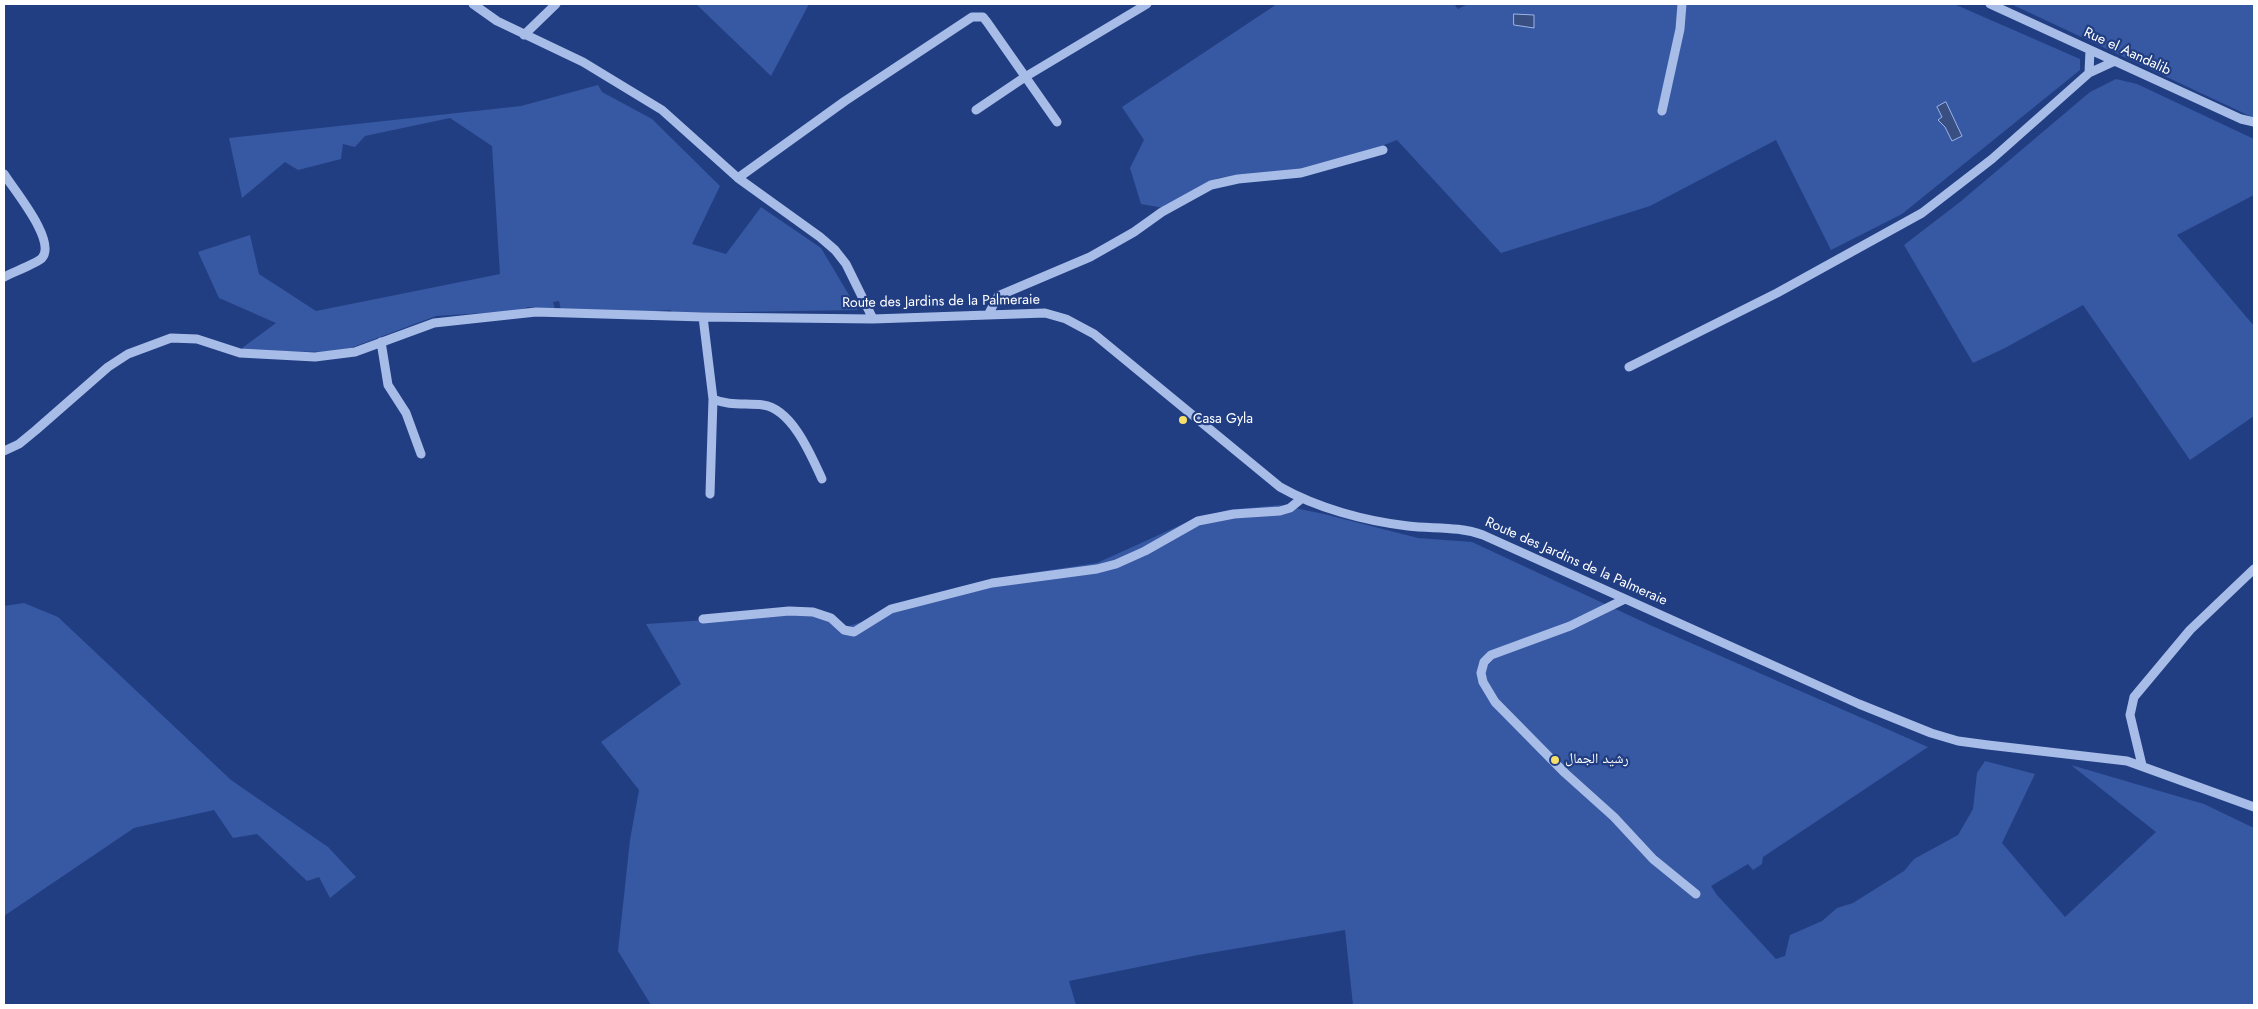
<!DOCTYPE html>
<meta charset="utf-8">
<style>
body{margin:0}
#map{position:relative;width:2258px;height:1009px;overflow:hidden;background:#213e83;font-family:Jost,sans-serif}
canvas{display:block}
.frame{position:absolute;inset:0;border:5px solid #fff;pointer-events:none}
</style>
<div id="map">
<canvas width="2258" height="1009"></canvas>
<div class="frame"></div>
</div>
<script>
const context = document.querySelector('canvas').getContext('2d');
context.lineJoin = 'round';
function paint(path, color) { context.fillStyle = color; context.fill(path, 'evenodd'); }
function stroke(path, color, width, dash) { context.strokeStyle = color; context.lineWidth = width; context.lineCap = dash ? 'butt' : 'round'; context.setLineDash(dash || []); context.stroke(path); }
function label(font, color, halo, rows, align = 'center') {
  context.font = font + ' Jost,"Noto Naskh Arabic",sans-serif'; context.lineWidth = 4.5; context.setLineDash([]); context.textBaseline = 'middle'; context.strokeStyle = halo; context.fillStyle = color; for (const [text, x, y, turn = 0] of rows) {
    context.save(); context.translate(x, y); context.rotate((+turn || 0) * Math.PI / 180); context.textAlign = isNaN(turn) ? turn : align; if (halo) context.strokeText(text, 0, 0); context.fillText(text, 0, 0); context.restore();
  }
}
paint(new Path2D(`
 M696,4H809L771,76Z
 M1277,4H1454L1458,9L1468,4H1954L2080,59V70L1902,214L1831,250L1776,140L1650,206L1501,253L1397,140L1356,156L1297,171L1218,178L1164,208L1141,204L1130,168L1144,140L1122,107Z
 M2011,4H2254V118Z
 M2116,79L2137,84L2254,139V195L2177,235L2254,326V416L2190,460L2083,305L2005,348L1973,363L1904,245L1960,202L2090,92Z
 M598,85L602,92L652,119L720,186L692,244L726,254L761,207L821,248L858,310L674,313L670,310L612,314L561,310L559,301L553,302L555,309L528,307L516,311L436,316L340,352L238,351L276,323L219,298L198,252L250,235L259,274L316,311L500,274L492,146L450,118L365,136L355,147L343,144L341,159L298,170L285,162L242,198L229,138L521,106Z
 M1280,505L1324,514L1418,538L1472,542L1650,625L1928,747L1763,857L1762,864L1753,870L1748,864L1711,886L1717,895L1776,959L1785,956L1790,935L1822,921L1837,908L1853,903L1904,871L1914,859L1958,835L1973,809L1977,773L1985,761L2035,774L2002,843L2065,917L2156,832L2071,765L2204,804L2254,828V1005H1353L1345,930L1198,955L1069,981L1076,1005H651L618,951L630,840L639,790L601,742L681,684L646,624L828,612L846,627L1003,577L1097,563L1185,523L1227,510Z
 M24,603L58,617L231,780L328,847L356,877L330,898L319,877L307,881L257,834L233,838L214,810L134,828L4,916V606Z`), '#3758a2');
const water = new Path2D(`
 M1514,14L1534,15V28L1514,25Z
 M1946,102L1962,136L1952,141L1945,127L1938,120L1942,117L1937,107Z`);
paint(water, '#394e81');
stroke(water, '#9bb5ea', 1);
stroke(new Path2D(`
 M473,4L497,21L583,62L662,110L738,178L820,237L835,250L846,264L873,319
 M1990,4L2241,119L2254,122
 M524,35L556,4
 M2089,73L2090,50
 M976,110L1025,77L1147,4
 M1662,111L1680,29L1682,4
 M4,174C14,190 57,241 42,258C36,264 13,272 4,277
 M738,178L845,101L972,17H983L987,22L1057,122
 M988,315L998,296L1090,257L1134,232L1162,212L1211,185L1238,179L1301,173L1383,150
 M703,317L713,399L710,494
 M381,342L388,385L406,413L421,454
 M1629,367L1777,293L1922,213L1992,159L2089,73L2115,61
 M713,399C729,406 745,403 763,405C792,409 811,455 822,479
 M4,451L19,444L36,430L108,367L128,354L171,338L197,339L240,353L315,357L355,352L434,323L536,312L703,317L873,319L1045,313L1066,319L1094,334L1280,487C1317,508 1365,521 1408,526C1434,529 1458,526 1483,535L1859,704L1931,733L1958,741L1988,745L2127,761L2254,807
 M1625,599L1570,626L1491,655L1484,662L1481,673L1483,682L1495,702L1565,773L1614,817L1653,859L1696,894
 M703,619L789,611L813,612L831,618L844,630L854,632L891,609L992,583L1097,569L1116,564L1145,551L1198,521L1234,514L1280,511L1290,508L1301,499
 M2142,765L2130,715L2134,697L2190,630L2254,569`), '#a8bce8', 9);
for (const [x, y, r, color] of [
 [1183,420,5,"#f6e069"],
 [1555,760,5,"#f6e069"]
]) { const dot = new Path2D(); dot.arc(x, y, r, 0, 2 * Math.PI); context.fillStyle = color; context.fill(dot); stroke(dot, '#213e83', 2); }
label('14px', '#fff', '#213e83', [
 ["Rue el Aandalib",2127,52,25],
 ["Route des Jardins de la Palmeraie",941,302,-1],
 ["Route des Jardins de la Palmeraie",1576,562,24]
]);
label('14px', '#fff', '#213e83', [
 ["Casa Gyla",1193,420],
 ["رشيد الجمال",1565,760]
], 'left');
</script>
